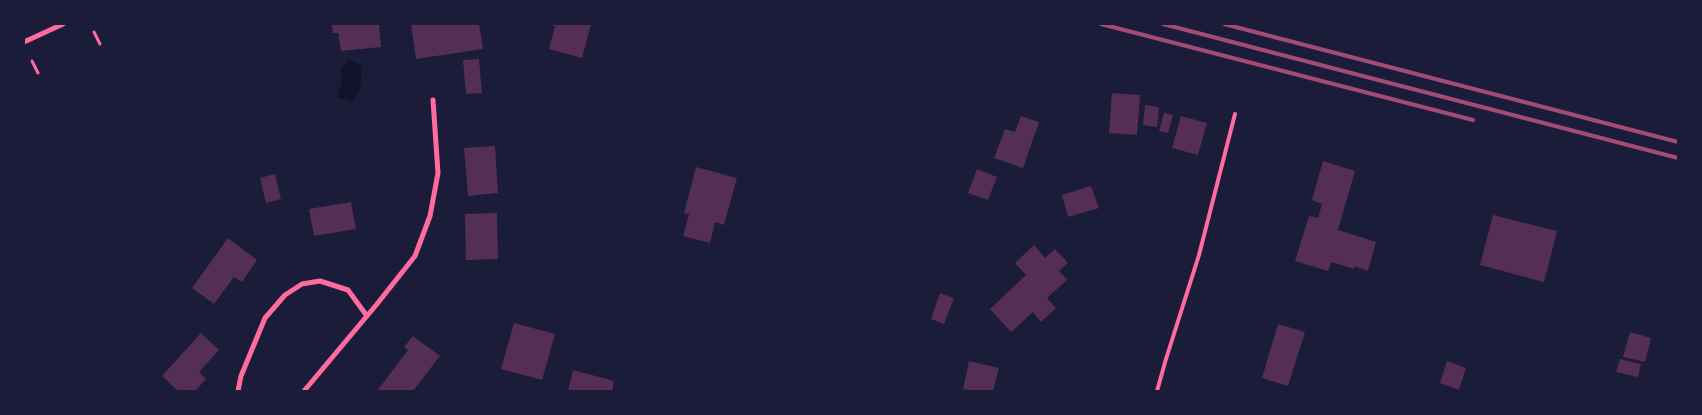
<!DOCTYPE html>
<style>
body{margin:0}
#map{position:relative;width:1702px;height:415px;overflow:hidden;background:#1b1b3a;font-family:"Open Sans",sans-serif}
canvas{display:block}
.frame{position:absolute;inset:0;border:25px solid #1b1b3a;pointer-events:none}
</style>
<div id="map">
<canvas width="1702" height="415"></canvas>
<div class="frame"></div>
</div>
<script>
const context = document.querySelector('canvas').getContext('2d');
context.lineJoin = 'round';
function paint(path, color) { context.fillStyle = color; context.fill(path, 'evenodd'); }
function stroke(path, color, width, dash) { context.strokeStyle = color; context.lineWidth = width; context.lineCap = dash ? 'butt' : 'round'; context.setLineDash(dash || []); context.stroke(path); }
paint(new Path2D(`
 M348,59L362,66L360,90L352,102L337,97L343,76L340,71Z`), '#12122b');
paint(new Path2D(`
 M332,24L379,25L381,47L341,51L338,33H333Z
 M411,24H479L483,49L416,59Z
 M546,24H591L582,58L549,49L555,26Z
 M479,59L482,93L466,94L463,60Z
 M1112,93L1140,95L1137,135L1109,133Z
 M1145,105L1159,107L1157,127L1143,125Z
 M1164,113L1173,115L1168,133L1159,131Z
 M1021,116L1039,122L1023,168L994,158L1005,129L1015,132Z
 M1181,116L1207,123L1198,155L1172,148Z
 M495,146L498,193L468,196L464,148Z
 M1323,161L1355,171L1338,230L1376,242L1368,271L1354,266V269L1331,262L1328,271L1295,261L1309,216L1318,218L1322,204L1312,200Z
 M696,167L737,178L724,225L715,222L710,243L683,236L689,214L684,213Z
 M977,169L997,177L988,200L968,193Z
 M275,174L281,199L266,203L260,178Z
 M1091,186L1099,208L1068,217L1062,195Z
 M351,202L356,229L314,236L309,209Z
 M497,213L498,259L466,260L465,214Z
 M1493,215L1557,231L1544,282L1480,265Z
 M228,238L257,260L242,282L234,277L214,304L192,288Z
 M1034,245L1045,258L1055,249L1068,263L1059,271L1067,280L1047,298L1056,308L1041,322L1033,312L1011,332L990,309L1026,275L1015,263Z
 M940,293L954,298L944,324L931,319Z
 M514,323L555,334L542,380L501,369Z
 M1278,324L1305,332L1288,386L1262,378Z
 M1630,332L1651,338L1645,362L1623,357Z
 M201,333L219,350L199,372L206,379L195,391H178L162,376Z
 M413,336L440,356L413,391H377L408,350L404,347Z
 M1620,359L1641,364L1638,377L1616,372Z
 M969,361L999,368L993,391H974L963,389Z
 M1447,361L1466,368L1459,390L1440,383Z
 M573,370L614,381L612,391H568Z`), '#542f53');
stroke(new Path2D(`
 M94,32L100,44
 M32,61L38,73`), '#ff6b9d', 3);
stroke(new Path2D(`
 M1157,391L1166,359L1199,255L1235,114`), '#ff6b9d', 4);
stroke(new Path2D(`
 M24,42L63,24
 M238,391L241,376L265,318L285,295L302,284L320,281L348,290L367,316
 M304,391L377,304L415,256L430,216L438,173L433,100`), '#ff6b9d', 5);
stroke(new Path2D(`
 M1101,24L1473,120
 M1163,24L1678,158
 M1224,24L1678,142`), '#a44b75', 4);
</script>
